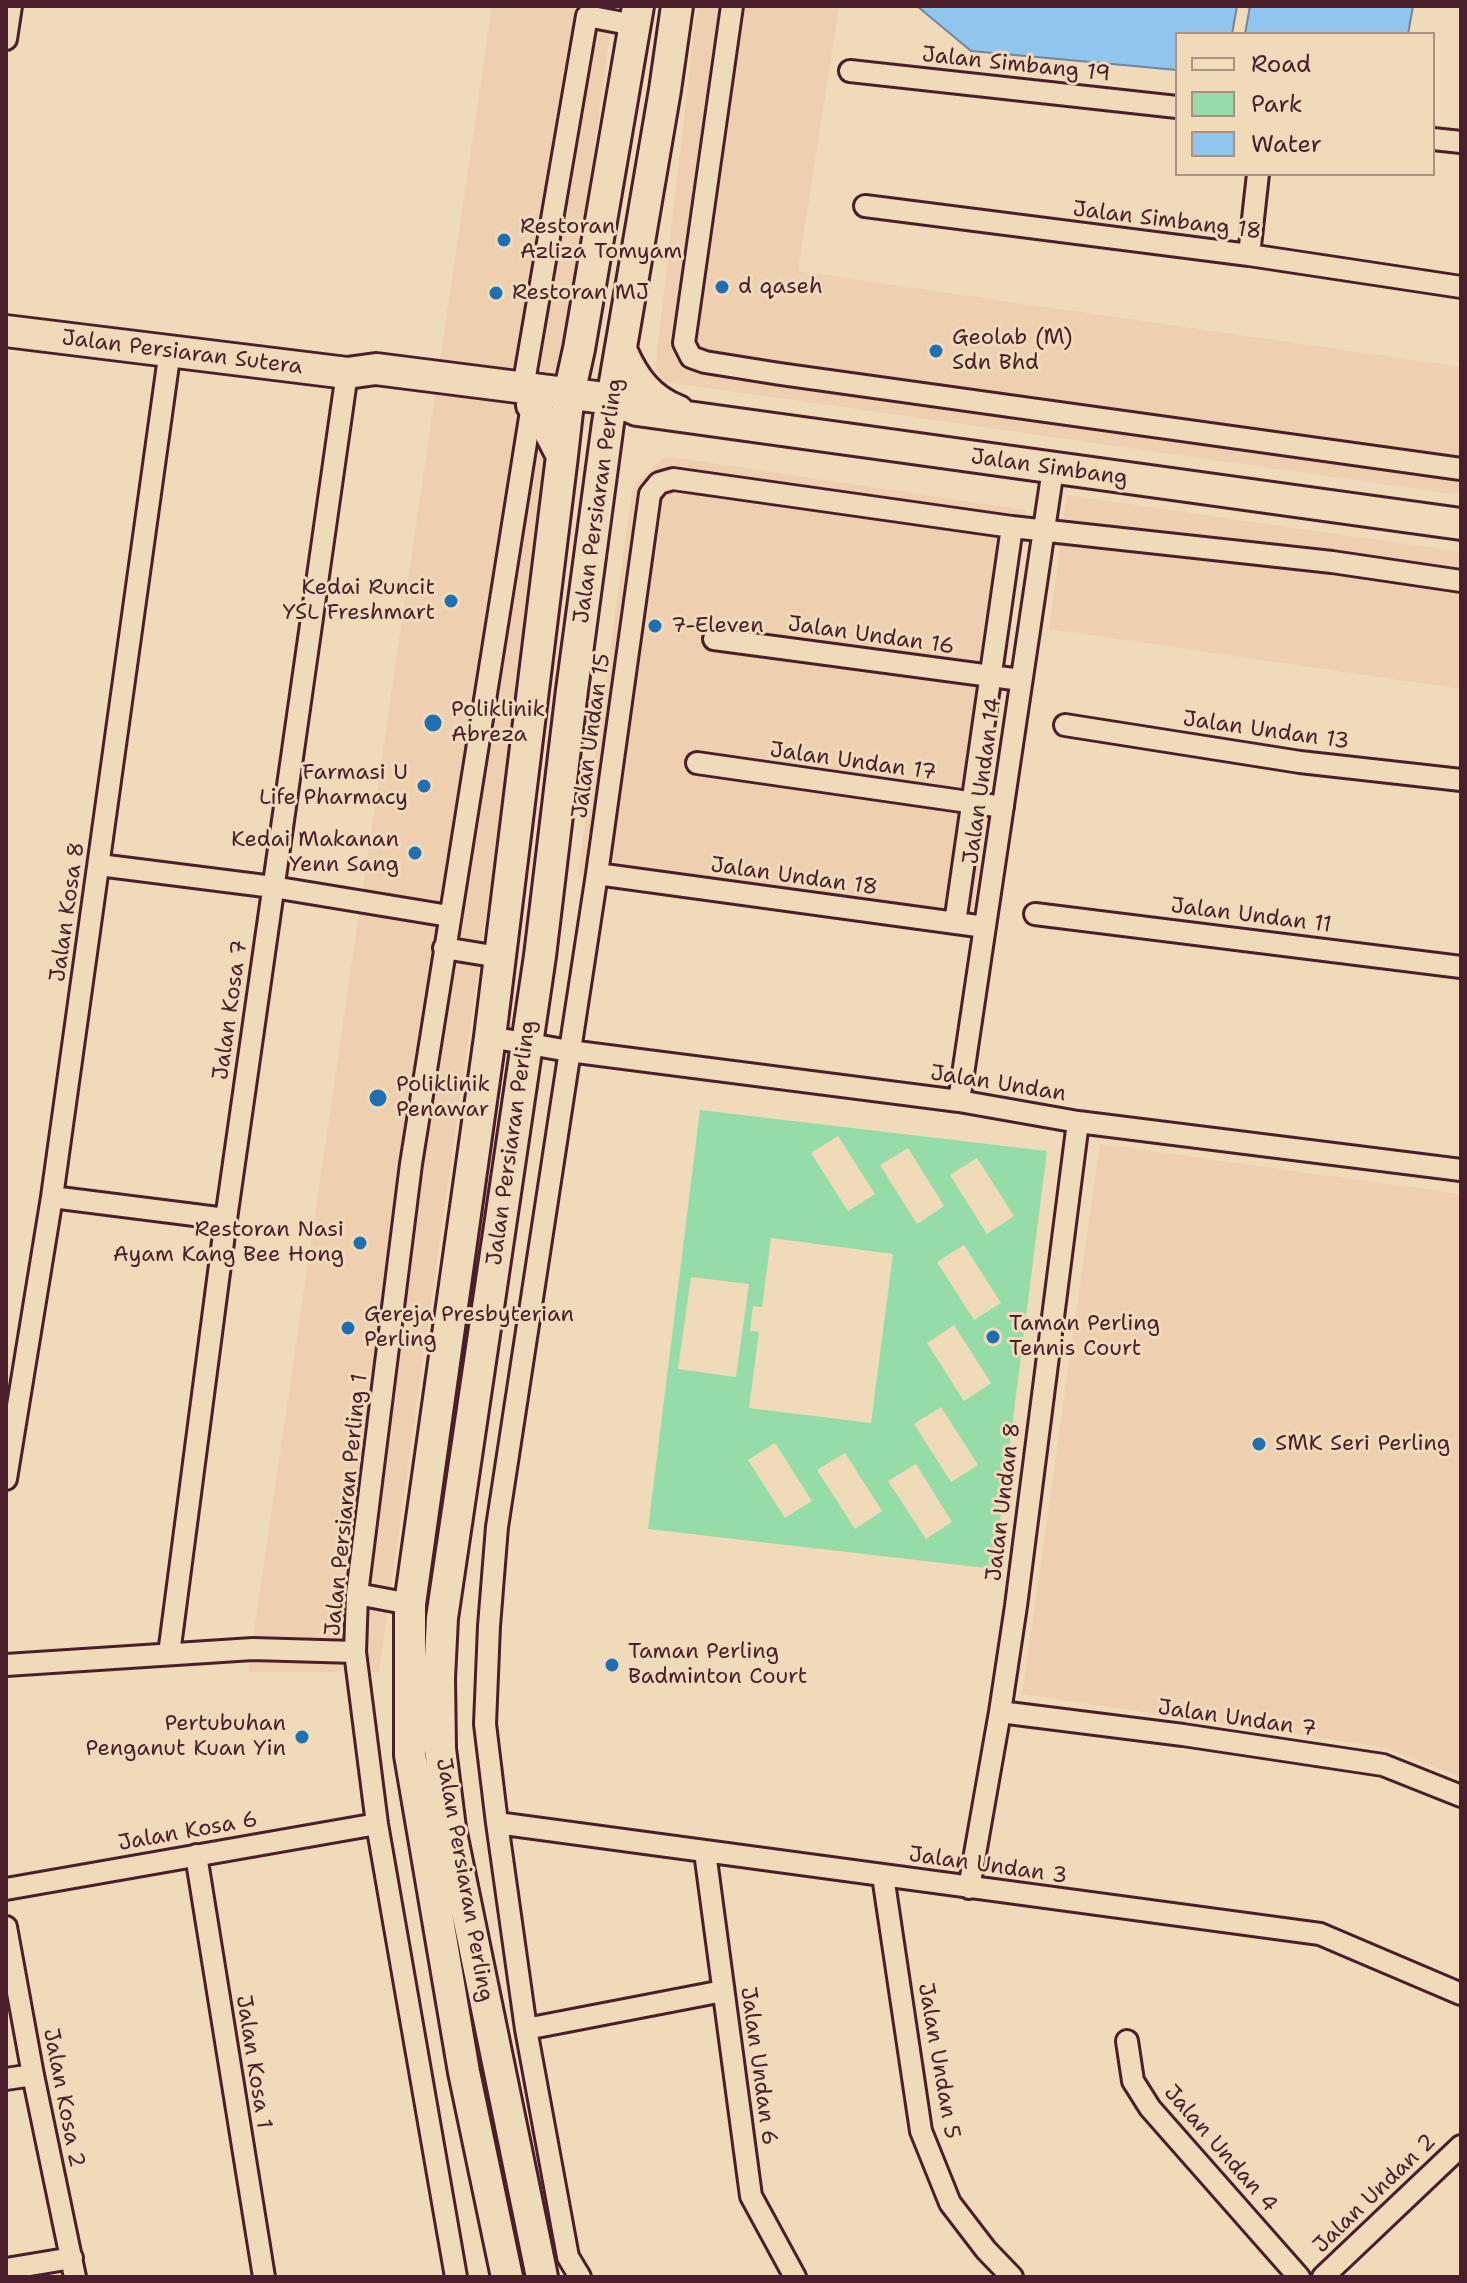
<!DOCTYPE html>
<style>
body{margin:0}
#map{position:relative;width:1467px;height:2283px;overflow:hidden;background:#efdbb9;font-family:"Shantell Sans",sans-serif}
canvas{display:block}
.frame{position:absolute;inset:0;border:8px solid #4a1f2b;pointer-events:none}
.legend{position:absolute;left:1175px;top:32px;width:260px;height:144px;box-sizing:border-box;background:#efdbb9;border:2px solid #ad9080;margin:0;padding:10px 14px;list-style:none;font-size:24px;color:#4a1f2b}
.legend li{display:flex;align-items:center;gap:16px;height:40px}
.legend b{width:40px;border:2px solid #ad9080}
</style>
<div id="map">
<canvas width="1467" height="2283"></canvas>
<div class="frame"></div>
<ul class="legend">
<li><b style="height:10px;background:#efdbb9"></b>Road</li>
<li><b style="height:22px;background:#96dca9"></b>Park</li>
<li><b style="height:22px;background:#90c5ee"></b>Water</li>
</ul>
</div>
<script>
const context = document.querySelector('canvas').getContext('2d');
context.lineJoin = 'round';
function paint(path, color) { context.fillStyle = color; context.fill(path, 'evenodd'); }
function stroke(path, color, width, dash) { context.strokeStyle = color; context.lineWidth = width; context.lineCap = dash ? 'butt' : 'round'; context.setLineDash(dash || []); context.stroke(path); }
function label(font, color, halo, rows, align = 'center') {
  context.font = font + ' "Shantell Sans",sans-serif'; context.lineWidth = 6; context.setLineDash([]); context.textBaseline = 'middle'; context.strokeStyle = halo; context.fillStyle = color; for (const [text, x, y, turn = 0] of rows) {
    context.save(); context.translate(x, y); context.rotate((+turn || 0) * Math.PI / 180); context.textAlign = isNaN(turn) ? turn : align; if (halo) context.strokeText(text, 0, 0); context.fillText(text, 0, 0); context.restore();
  }
}
paint(new Path2D(`
 M492,6L614,7L379,1672H248Z
 M697,6H839L798,271L1461,367V495L665,382L655,368Z
 M665,456L1026,510L971,930L578,875L633,486Z
 M1067,495L1461,552V689L1049,629Z
 M1100,1144L1461,1194V1777L1382,1747L1022,1694Z`), '#eed0b1');
paint(new Path2D(`
 M700,1110L1047,1151L994,1569L648,1529ZM838,1136L875,1194L848,1211L811,1153ZM908,1148L944,1206L917,1224L880,1165ZM977,1158L1014,1216L987,1234L950,1175ZM771,1238L893,1254L871,1423L749,1408L759,1332L750,1331L753,1306L762,1307ZM964,1245L1001,1303L974,1320L937,1262ZM691,1277L749,1284L736,1377L678,1369ZM954,1325L991,1383L964,1401L927,1343ZM941,1407L978,1465L951,1482L914,1424ZM775,1443L812,1501L785,1518L748,1460ZM845,1453L882,1511L855,1529L817,1470ZM916,1464L952,1522L926,1539L888,1481Z`), '#96dca9');
const water = new Path2D(`
 M917,6H1237L1232,34H1177V70L971,51Z
 M1250,6H1413L1408,34H1245Z`);
paint(water, '#90c5ee');
stroke(water, '#7483a0', 2);
const street = new Path2D(`
 M732,6L684,343L691,357L705,362L780,374L1461,469
 M6,39L11,6
 M850,71L1177,107
 M1433,139L1461,142
 M865,206L1249,255L1461,287
 M1249,255L1258,174
 M523,388L587,16L634,25
 M714,639L1021,680
 M1065,725L1300,762L1461,780
 M697,763L1003,807
 M99,865L273,887L449,916
 M597,874L985,927
 M1035,914L1461,967
 M955,923L1012,527
 M444,948L499,957
 M490,1037L569,1051L959,1101L1078,1122L1461,1170
 M959,1101L1053,469
 M52,1197L226,1219
 M6,1479L52,1197L170,350
 M357,1594L410,1604
 M169,1654L226,1219L347,373
 M6,1665L253,1649L355,1652
 M1000,1712L1183,1735L1383,1765L1461,1796
 M497,1823L1320,1934L1461,1994
 M705,1852L751,2196L795,2277
 M196,1855L264,2277
 M883,1876L921,2131L950,2203L986,2250L1012,2277
 M969,1888L1000,1712L1016,1606L1078,1122
 M6,1889L377,1824
 M6,1927L33,2075L75,2277
 M526,2029L723,1991
 M1127,2041L1133,2081L1150,2108L1299,2277
 M6,2079L33,2075
 M6,2269L72,2258
 M456,2277L377,1824L355,1652L357,1594L411,1164L532,405
 M580,2277L568,2257L526,2029L497,1823L485,1724L489,1626L497,1527L597,874L650,494L659,483L673,479L1012,527L1332,562L1461,581
 M1323,2277L1461,2146`);
const secondary = new Path2D(`
 M6,331L347,373L376,369L612,399L637,410L1461,524
 M622,352C634,379 649,400 678,411
 M532,405L545,423L562,456
 M507,2277L464,2072L410,1755V1604L490,1037L562,456L569,394L579,349L638,6
 M542,2277L450,1828L440,1749L439,1678L442,1618L540,956L572,690L608,423L665,90L677,6`);
stroke(street, '#4a1f2b', 26);
stroke(secondary, '#4a1f2b', 36);
stroke(street, '#efdbb9', 20);
stroke(secondary, '#efdbb9', 30);
for (const [x, y, r, color] of [
 [504,240,8,"#1f6fb2"],
 [722,287,8,"#1f6fb2"],
 [496,293,8,"#1f6fb2"],
 [936,351,8,"#1f6fb2"],
 [451,601,8,"#1f6fb2"],
 [655,626,8,"#1f6fb2"],
 [433,723,10,"#1f6fb2"],
 [424,786,8,"#1f6fb2"],
 [415,853,8,"#1f6fb2"],
 [378,1098,10,"#1f6fb2"],
 [360,1243,8,"#1f6fb2"],
 [348,1328,8,"#1f6fb2"],
 [993,1337,8,"#1f6fb2"],
 [1259,1444,8,"#1f6fb2"],
 [612,1665,8,"#1f6fb2"],
 [302,1737,8,"#1f6fb2"]
]) { const dot = new Path2D(); dot.arc(x, y, r, 0, 2 * Math.PI); context.fillStyle = color; context.fill(dot); stroke(dot, '#efdbb9', 3); }
label('22px', '#4a1f2b', '#efdbb9', [
 ["Jalan Simbang 19",1016,65,6],
 ["Jalan Simbang 18",1167,221,7],
 ["Jalan Persiaran Sutera",182,353,7],
 ["Jalan Simbang",1049,468,8],
 ["Jalan Persiaran Perling",599,501,-82],
 ["Jalan Undan 16",871,636,8],
 ["Jalan Undan 13",1266,731,8],
 ["Jalan Undan 15",592,736,-82],
 ["Jalan Undan 17",853,762,8],
 ["Jalan Undan 14",983,781,-82],
 ["Jalan Undan 18",794,877,8],
 ["Jalan Kosa 8",68,912,-82],
 ["Jalan Undan 11",1251,916,7],
 ["Jalan Kosa 7",231,1010,-82],
 ["Jalan Undan",998,1084,9],
 ["Jalan Persiaran Perling",512,1143,-82],
 ["Jalan Undan 8",1004,1502,-83],
 ["Jalan Persiaran Perling 1",347,1505,-84],
 ["Jalan Undan 7",1237,1719,8],
 ["Jalan Kosa 6",188,1832,-10],
 ["Jalan Undan 3",988,1866,8],
 ["Jalan Persiaran Perling",464,1880,80],
 ["Jalan Undan 5",938,2061,80],
 ["Jalan Kosa 1",253,2062,81],
 ["Jalan Undan 6",758,2066,82],
 ["Jalan Kosa 2",63,2098,79],
 ["Jalan Undan 4",1220,2149,49],
 ["Jalan Undan 2",1375,2194,-44]
]);
label('22px', '#4a1f2b', '#efdbb9', [
 ["Restoran",520,227],
 ["Azliza Tomyam",520,252],
 ["d qaseh",738,287],
 ["Restoran MJ",512,293],
 ["Geolab (M)",952,338],
 ["Sdn Bhd",952,363],
 ["Kedai Runcit",435,588,"right"],
 ["YSL Freshmart",435,613,"right"],
 ["7-Eleven",671,626],
 ["Poliklinik",451,710],
 ["Abreza",451,735],
 ["Farmasi U",408,773,"right"],
 ["Life Pharmacy",408,798,"right"],
 ["Kedai Makanan",399,840,"right"],
 ["Yenn Sang",399,865,"right"],
 ["Poliklinik",396,1085],
 ["Penawar",396,1110],
 ["Restoran Nasi",344,1230,"right"],
 ["Ayam Kang Bee Hong",344,1255,"right"],
 ["Gereja Presbyterian",364,1315],
 ["Perling",364,1340],
 ["Taman Perling",1009,1324],
 ["Tennis Court",1009,1349],
 ["SMK Seri Perling",1275,1444],
 ["Taman Perling",628,1652],
 ["Badminton Court",628,1677],
 ["Pertubuhan",286,1724,"right"],
 ["Penganut Kuan Yin",286,1749,"right"]
], 'left');
</script>
